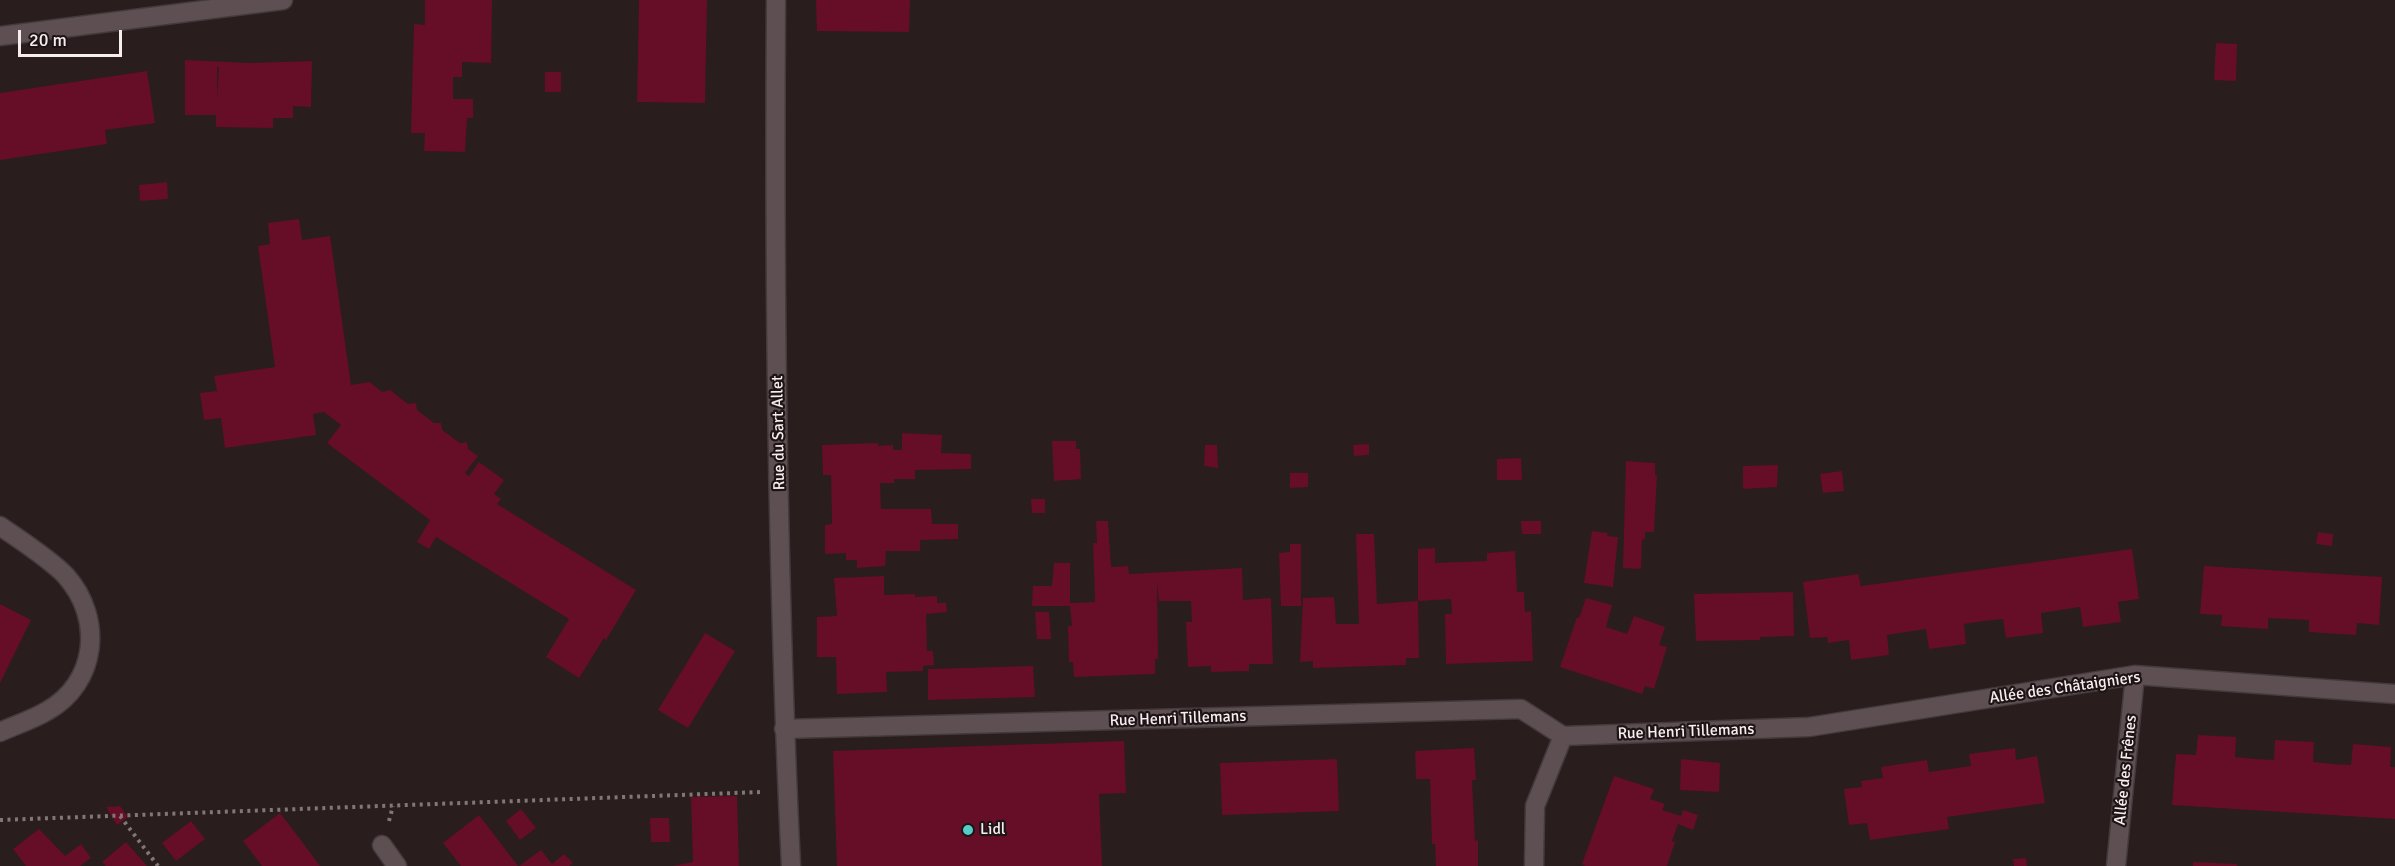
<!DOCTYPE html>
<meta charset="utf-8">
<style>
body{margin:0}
#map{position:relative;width:2395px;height:866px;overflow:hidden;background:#291d1e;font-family:Signika,sans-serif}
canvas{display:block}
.scale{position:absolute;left:18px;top:30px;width:104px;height:27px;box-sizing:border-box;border:3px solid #f6edee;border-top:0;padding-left:8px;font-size:18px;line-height:21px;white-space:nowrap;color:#f6edee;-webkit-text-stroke:4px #1f1415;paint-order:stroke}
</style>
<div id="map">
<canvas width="2395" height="866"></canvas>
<div class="scale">20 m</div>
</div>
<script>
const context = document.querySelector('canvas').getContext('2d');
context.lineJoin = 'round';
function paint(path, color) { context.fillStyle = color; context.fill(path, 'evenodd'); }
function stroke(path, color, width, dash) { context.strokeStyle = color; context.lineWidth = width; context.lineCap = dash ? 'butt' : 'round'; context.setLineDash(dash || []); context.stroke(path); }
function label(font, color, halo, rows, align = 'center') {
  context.font = font + ' Signika,sans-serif'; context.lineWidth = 4.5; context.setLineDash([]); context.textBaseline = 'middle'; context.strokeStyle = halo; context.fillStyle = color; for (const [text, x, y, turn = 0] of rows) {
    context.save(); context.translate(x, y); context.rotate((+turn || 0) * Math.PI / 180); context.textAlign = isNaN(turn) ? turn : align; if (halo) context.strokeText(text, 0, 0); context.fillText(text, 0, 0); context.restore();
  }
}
paint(new Path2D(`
 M425,0H492L491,63L462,62V77H453V99H473V118H467L465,152L424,151L425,133H411L414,24L425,25Z
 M639,0H707L705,103L637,102Z
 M816,0H910L909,32L817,31Z
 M2216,43L2237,44L2236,81L2214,80Z
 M185,60L249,63L312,61L311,107L293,106V118H273V128L216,127V115H185ZM217,67H219L217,97Z
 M147,71L155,123L105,130L107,144L0,160V93Z
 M545,72H561V92H545Z
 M167,182L168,199L140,201L139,185Z
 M299,219L302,240L330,236L351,385L370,382L382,392L390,390L408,404L416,403L417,410L434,423H441L442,430L460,443L467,442L468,449L478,456L465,473L469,476L479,462L504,480L494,494L501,499L497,504L636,590L606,640L604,638L579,678L546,657L569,619L436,537L429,549L417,542L430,520L327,443L341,425L324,412L313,414L316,435L225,448L221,418L204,420L200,393L217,391L214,376L275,367L258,246L270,244L268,223Z
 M902,433L942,435L941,453L971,454V469L915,470V479H894V483H880L881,509H931L932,524H958V539L920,540V551H886L885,566L857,568V560H846V553L825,554V525L832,524L831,475H823L822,445L878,443V446L893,445V450H902Z
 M1052,441H1076V449H1080L1081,479L1054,481Z
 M1369,444V455L1354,456L1353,445Z
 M1205,445H1217L1218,468L1204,466Z
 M1521,458L1522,480H1497V459Z
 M1626,461L1655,463V475H1657L1654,532H1645V539L1642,540L1641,569L1623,568Z
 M1778,465L1777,487L1743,489V466Z
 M1842,471L1844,491L1823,493L1820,474Z
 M1290,473H1308V487L1290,488Z
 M1031,499H1045V513H1032Z
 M1096,521H1108L1111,567L1128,566L1129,574L1242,568L1243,600L1271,598L1273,664H1249V671L1211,672V666L1188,667L1186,622H1192L1191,601H1159L1157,583L1158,659H1155V674L1074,677L1073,662H1069L1068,626H1072L1070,606H1032L1033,586H1052L1054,563H1070V603L1095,602L1093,543H1097Z
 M1521,521H1541V534H1522Z
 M1592,531L1608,533L1607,536L1618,537L1613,587L1584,583Z
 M2318,532L2333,534L2332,546L2316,544Z
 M1356,534H1374L1377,604L1418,601V549L1435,548V563L1487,561V553L1515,551L1517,592H1524L1525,612L1531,611L1533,661L1446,664L1445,614H1452L1451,599L1418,601L1419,658H1406V665L1313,668V661L1300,662L1303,598L1334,597L1336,624H1359Z
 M1290,544H1301V606H1281L1279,553L1290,552Z
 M2132,549L2139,599L2118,602L2121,622L2083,627L2080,607L2041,613L2043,633L2006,638L2003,619L1984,621L1964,624L1966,644L1929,649L1926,629L1887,635L1889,655L1851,660L1849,640L1828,643L1827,637L1810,638L1803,582L1858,574L1861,586Z
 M2204,566L2382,577L2379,625L2357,623L2356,635L2309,632V620L2290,619L2268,618V629L2221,626L2222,615L2200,614Z
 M884,576V595L915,594V597L937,596V603H946L947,612L926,614L927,651H933L934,665L923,666V671L886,672L887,692L837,694L836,657H817V617L837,616L834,578Z
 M1793,592L1794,636L1760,637V640L1696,641L1694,594Z
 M1586,598L1612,605L1606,627L1627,634L1634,616L1665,627L1659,645L1667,647L1654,689L1645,686L1642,694L1560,667L1577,617L1579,618Z
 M0,604L31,620L0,683Z
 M1035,612H1049L1051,639H1037Z
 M705,633L735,651L688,728L658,710Z
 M1033,666L1035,697L928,700V669Z
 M2198,735L2236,737L2235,757L2255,759L2274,760L2275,740L2314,742L2313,762L2333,764L2351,765L2353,744L2391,747L2390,767H2395V819L2172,805L2176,754L2196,755Z
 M1124,741L1126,793L1099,794L1102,866H837L833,751Z
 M1474,748L1476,780H1472L1475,841L1478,840V866H1436L1435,844H1432L1430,779H1416L1415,751Z
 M2015,748L2016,760L2037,756L2045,803L1947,817L1949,829L1870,840L1867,823L1849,825L1844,789L1862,787L1861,781L1883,778L1881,767L1927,760L1929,772L1971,766L1969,754Z
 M1337,759L1339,811L1222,815L1220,763Z
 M1681,759L1720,763L1719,792L1680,790Z
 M1614,776L1654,789L1650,799L1665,804L1662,810L1681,816L1683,810L1698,815L1693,830L1678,824L1672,841L1675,842L1667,866H1585L1582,864Z
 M737,796L739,866H672L693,862L691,797Z
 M120,806L128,817L117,825L106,807Z
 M521,809L536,828L520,840L506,821Z
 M280,813L300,839L320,866H262L243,841Z
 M479,815L499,841L518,866H461L443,843Z
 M650,818H669L670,842H651Z
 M191,821L205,839L176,861L162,843Z
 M39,829L65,856L81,844L91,858L80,866H26L13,849Z
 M126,842L147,866H106L102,862Z
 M541,850L552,864L564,854L573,863L569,866H519Z
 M2026,858L2027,866H2014L2013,859Z
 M2193,862L2237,864V866H2193Z`), '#660d28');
const minor = new Path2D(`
 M776,0C774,289 777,578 791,866
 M0,36L283,0
 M0,526C20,540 50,559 66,576C104,619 97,683 47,711C32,720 15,725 0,732
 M784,729L1521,709L1563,736L1809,727L2135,675L2395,694
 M382,845L397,866
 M1534,866L1535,806L1563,736
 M2116,866L2135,675`);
stroke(minor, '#433a3b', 21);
stroke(new Path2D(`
 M120,816L158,866
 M0,820L761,792
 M389,821L393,806`), '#827778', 4, [3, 4.5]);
stroke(minor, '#5e5052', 18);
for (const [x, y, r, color] of [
 [968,830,6,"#55cdc6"]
]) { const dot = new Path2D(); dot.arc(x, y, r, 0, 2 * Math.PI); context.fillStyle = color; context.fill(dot); stroke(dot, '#1f1415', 2); }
label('16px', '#f6edee', '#1f1415', [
 ["Rue du Sart Allet",779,433,-91],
 ["Allée des Châtaigniers",2065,688,-8],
 ["Rue Henri Tillemans",1178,719,-2],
 ["Rue Henri Tillemans",1686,732,-2],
 ["Allée des Frênes",2126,770,-84]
]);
label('16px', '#f6edee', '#1f1415', [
 ["Lidl",980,830]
], 'left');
</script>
